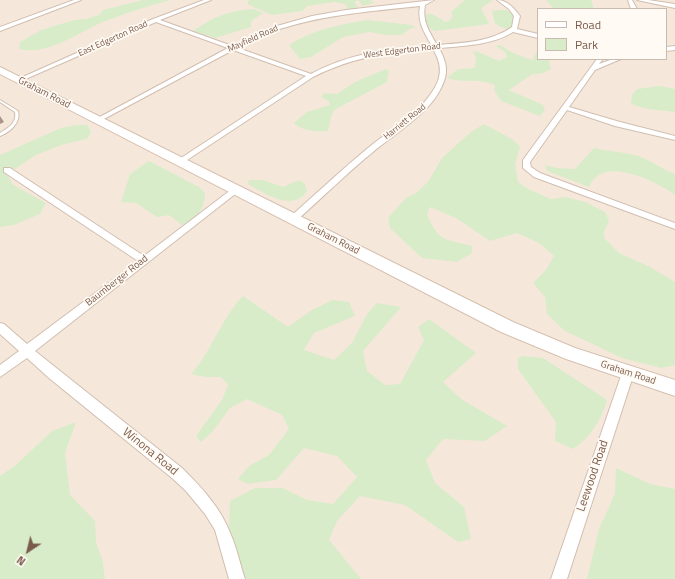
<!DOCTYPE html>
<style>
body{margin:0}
#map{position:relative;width:675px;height:579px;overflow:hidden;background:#fdf6ec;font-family:"Titillium Web",sans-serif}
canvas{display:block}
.legend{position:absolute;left:537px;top:8px;width:130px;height:52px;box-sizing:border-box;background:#fffaf3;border:1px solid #cabbb1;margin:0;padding:5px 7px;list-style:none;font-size:12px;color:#7a5c4d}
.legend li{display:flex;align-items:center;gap:8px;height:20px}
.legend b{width:20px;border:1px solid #cabbb1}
.north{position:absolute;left:8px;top:531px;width:40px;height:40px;-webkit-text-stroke:3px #fffaf3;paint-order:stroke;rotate:215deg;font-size:11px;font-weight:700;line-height:16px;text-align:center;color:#7a5c4d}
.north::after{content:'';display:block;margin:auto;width:14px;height:18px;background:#7a5c4d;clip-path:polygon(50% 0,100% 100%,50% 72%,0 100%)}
</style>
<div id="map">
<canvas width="675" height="579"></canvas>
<ul class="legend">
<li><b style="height:5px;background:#fff"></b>Road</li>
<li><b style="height:11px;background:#d8ecc9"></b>Park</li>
</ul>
<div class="north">N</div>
</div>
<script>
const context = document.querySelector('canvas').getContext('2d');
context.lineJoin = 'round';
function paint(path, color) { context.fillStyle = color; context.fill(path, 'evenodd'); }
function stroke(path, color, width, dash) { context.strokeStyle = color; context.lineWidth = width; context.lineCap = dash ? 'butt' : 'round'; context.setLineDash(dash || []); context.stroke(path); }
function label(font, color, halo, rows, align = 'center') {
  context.font = font + ' "Titillium Web",sans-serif'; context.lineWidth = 3.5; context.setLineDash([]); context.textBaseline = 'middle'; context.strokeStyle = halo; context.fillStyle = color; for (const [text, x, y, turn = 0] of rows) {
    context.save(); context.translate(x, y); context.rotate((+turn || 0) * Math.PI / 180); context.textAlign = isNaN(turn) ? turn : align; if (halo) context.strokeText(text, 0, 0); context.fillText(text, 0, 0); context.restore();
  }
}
paint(new Path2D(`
 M0,0H675V579H0ZM538,9H666V59H538Z`), '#f5e8da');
paint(new Path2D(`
 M142,0H170C148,6 126,13 105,21C79,32 48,56 19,49L20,42L41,30L74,20L87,19L99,15L103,10Z
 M249,0H370L374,3L363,6L358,0L354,2L358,6L356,10H349L345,4L335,2L307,6L302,11L272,15L247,4Z
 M465,0H493L481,8L489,24L435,31L427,27L425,22L427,14H432L446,22L450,20L453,16L451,12Z
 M546,0H591L594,9H554Z
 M254,9L263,13L251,21V27L215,38L193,31C216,16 226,11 254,9Z
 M498,10H507L513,15L512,26L510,29H506L495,24L492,11Z
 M368,20L412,25L416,28H411L401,35H386L369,32L343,37L311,57L300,59L289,45C312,30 341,24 368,20Z
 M500,45L511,52L532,60L538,49V59H549L551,69L543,73L531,75L509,90L543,105L545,110L540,116L501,101L494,90L495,85C476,77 464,84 447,78L458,69L475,68L476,56L472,51C482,52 489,57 499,61L507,57L505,52L496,46Z
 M386,69L389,71L387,82L334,110L331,117L328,131C317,132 302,131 294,123L307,112L330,105L329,101L321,97L325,93L337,94L355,82Z
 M660,86L675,89V112L647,109L631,104L632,95L637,89Z
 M484,124L512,139L520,147L515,164L518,182L528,189L551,199L565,197L585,202L605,212L609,221L604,232V238L619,253L650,267L675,282V365L661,368L622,358L565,331L547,314L545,297L533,283L546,270L554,256L539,243L517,233L490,241L456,218L430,207L427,214C438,242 445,239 472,246V253L457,262L422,258L390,228L388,218L406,198L416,193L428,182L442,158L471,132Z
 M76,125H87L91,132L87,139L61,145L36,155L7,174L12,184L46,203L40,214L14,225L0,227V155L61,128Z
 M594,148C607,151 622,152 635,155C650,159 661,169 675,174V195C656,181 602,154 589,187L547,171L545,165L557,168L575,169Z
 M149,161L199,187L205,193C205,210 196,218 182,225L169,215L157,217L136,203L121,202L130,174Z
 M249,180H263L283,187L299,180L305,184L307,191C293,213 264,193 248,184Z
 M243,296L288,327L312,310L333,300L349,302L355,316L314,333L304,350L334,360L352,343L367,314L377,303L401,307L363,351L367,371L385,385L400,384L424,340L418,327L429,319L476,353L443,382L461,399L507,426L485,441L443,439L426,460L435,483L464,507L471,539L458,542L405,505L360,496L337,521L329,540L361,579H244L229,528L230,501L255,488H283L307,500L333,504L357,477L337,456L304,448L276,480L247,484L238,479L249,466L269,455L289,429L282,415L247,399L230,408L212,432L201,442L196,436L222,400L228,385L221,377H205L191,374C213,350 220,320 243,296Z
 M523,356L543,358L607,400C602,419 590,438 573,449L555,441L556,422L518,369V358Z
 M76,422L65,453L70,495L95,521L96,543L102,559L105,579H0V476L16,465L52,431Z
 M616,468L650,484L675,489V579H587L599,529L615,494Z`), '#d8ecc9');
const lane = new Path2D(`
 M0,100L18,111C21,123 10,132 0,136V133C8,128 17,123 15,112L0,102Z`);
const street = new Path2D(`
 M74,0H81L0,31V27Z
 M204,0H211L160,20L232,46L277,26L312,16L346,10L434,0L425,5C422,21 429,31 437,45C462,43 491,42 512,27L514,16L509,9L497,0C507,0 514,8 520,16L517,29L538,34V38L513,32C493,45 463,46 439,48C447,63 449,73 441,88C429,114 394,134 373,152C346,174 322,198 296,221L293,222L289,219L290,217C316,194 341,170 368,148C390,130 419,114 434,89C443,75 441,62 433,49C386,54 357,55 313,77L181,164L177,162L178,160L306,76L233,50L100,121H96V119L228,48L156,22L21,81L16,80L153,19ZM420,6C417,22 424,32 432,46C386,50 352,52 311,74L238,48C252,41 267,32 283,28C328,14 374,11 420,6Z
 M628,0H632L637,9H631Z
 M637,0H648L675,4V8Z
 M675,46V50L666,51V47Z
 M597,59H603L599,64L613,59H621L595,70L569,107L620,122L675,136V140L615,126L567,110L530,162L531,167L540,173L675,223V229L534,177L523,168V160Z
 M4,168H10L144,256L232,189L235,188L239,191L35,351L182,468C202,488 221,508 231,535C237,549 240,564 245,579H229L215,530L205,514L186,491L172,478L49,378L27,358L0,377V365L19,351L0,334V323L4,324L27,344L138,261L4,172Z
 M628,368L632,369L634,373L567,579H551L622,373L624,369Z`);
const secondary = new Path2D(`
 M0,67L513,322L575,348L675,380V396L566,359L501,332L0,74Z`);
stroke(lane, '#d1beb0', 2);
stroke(street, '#d1beb0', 2);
stroke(secondary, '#d6c0b0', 2);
paint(lane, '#fff');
paint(street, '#fff');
paint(secondary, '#fff');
paint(new Path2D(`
 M0,116L4,122L0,124Z`), '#aa9588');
label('9px', '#7a5c4d', '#fffaf3', [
 ["East Edgerton Road",113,39,-24],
 ["Mayfield Road",253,39,-24],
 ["West Edgerton Road",402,51,-7],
 ["Harriett Road",405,122,-39]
]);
label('10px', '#7a5c4d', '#fffaf3', [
 ["Graham Road",44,93,27],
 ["Graham Road",333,239,27],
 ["Baumberger Road",117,281,-38],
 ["Graham Road",628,373,18]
]);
label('12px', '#7a5c4d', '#fffaf3', [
 ["Winona Road",150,452,39],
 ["Leewood Road",593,476,-71]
]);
</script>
